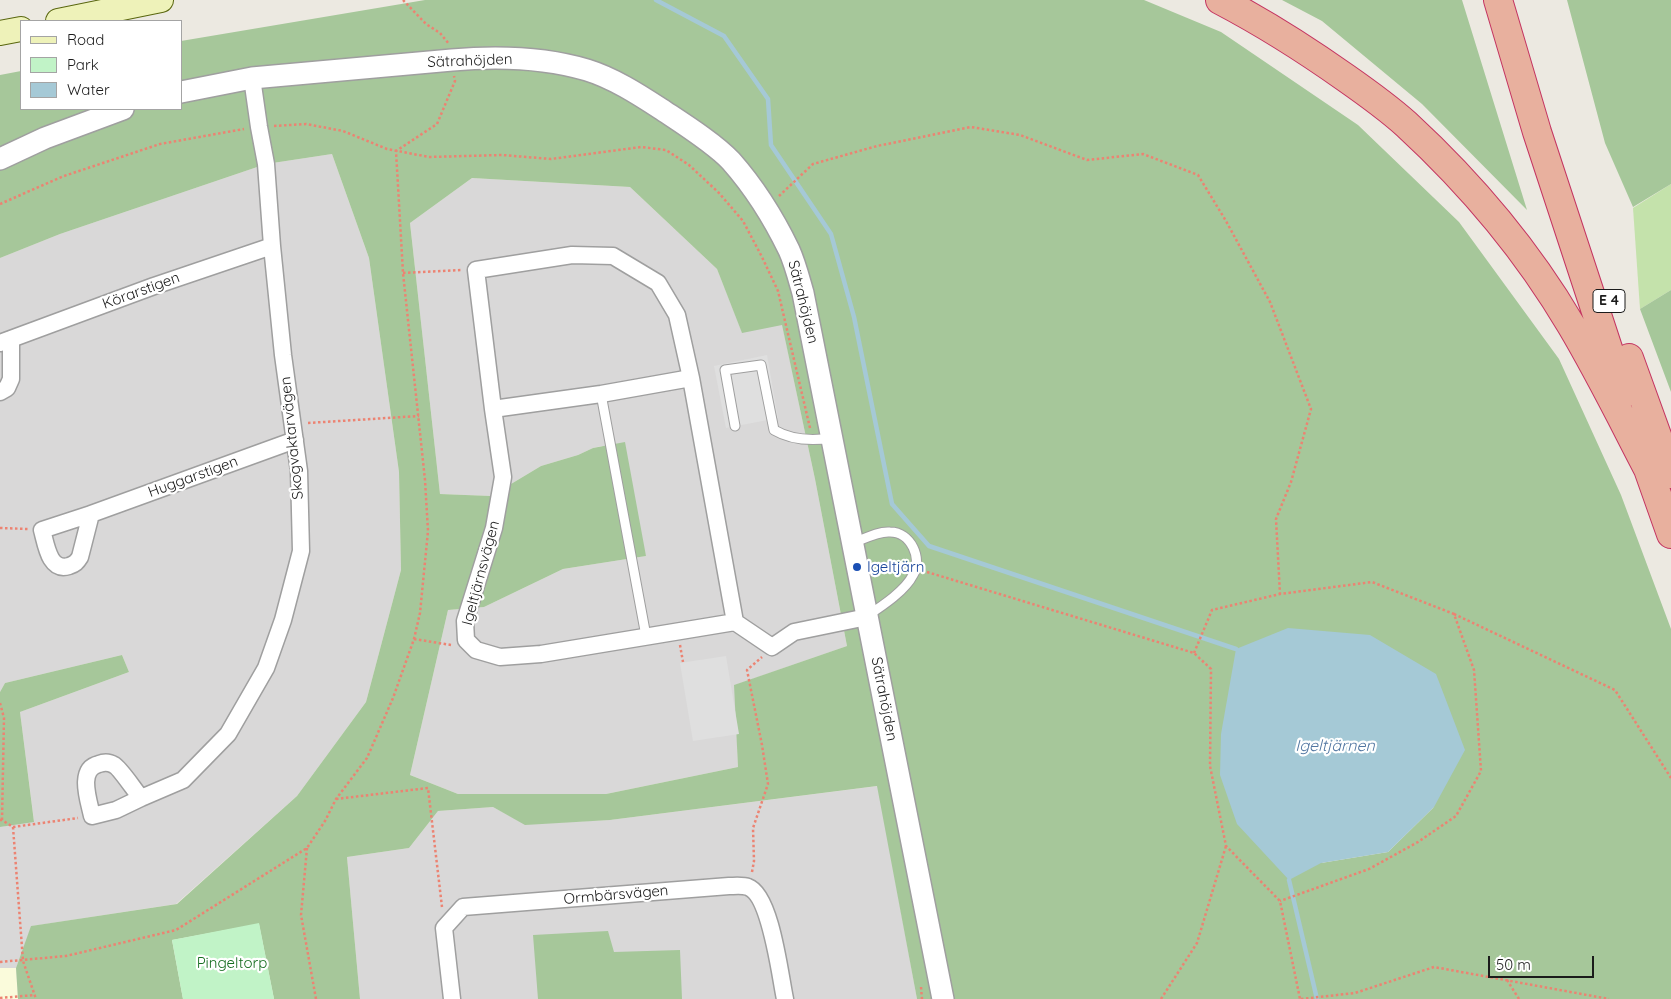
<!DOCTYPE html>
<meta charset="utf-8">
<style>
body{margin:0}
#map{position:relative;width:1671px;height:999px;overflow:hidden;background:#ece9e1;font-family:Quicksand,sans-serif}
canvas{display:block}
.legend{position:absolute;left:20px;top:20px;width:162px;height:90px;box-sizing:border-box;background:#fff;border:1px solid #a4a4a4;margin:0;padding:6px 9px;list-style:none;font-size:15px;color:#1b1b1b}
.legend li{display:flex;align-items:center;gap:10px;height:25px}
.legend b{width:25px;border:1px solid #a4a4a4}
.scale{position:absolute;left:1488px;top:956px;width:106px;height:22px;box-sizing:border-box;border:2px solid #1b1b1b;border-top:0;padding-left:6px;font-size:15px;line-height:18px;white-space:nowrap;color:#1b1b1b;-webkit-text-stroke:4px #fff;paint-order:stroke}
</style>
<div id="map">
<canvas width="1671" height="999"></canvas>
<ul class="legend">
<li><b style="height:6px;background:#eef2b9"></b>Road</li>
<li><b style="height:14px;background:#c1f3c7"></b>Park</li>
<li><b style="height:14px;background:#a5c9d6"></b>Water</li>
</ul>
<div class="scale">50 m</div>
</div>
<script>
const context = document.querySelector('canvas').getContext('2d');
context.lineJoin = 'round';
function paint(path, color) { context.fillStyle = color; context.fill(path, 'evenodd'); }
function stroke(path, color, width, dash) { context.strokeStyle = color; context.lineWidth = width; context.lineCap = dash ? 'butt' : 'round'; context.setLineDash(dash || []); context.stroke(path); }
function label(font, color, halo, rows, align = 'center') {
  context.font = font + ' Quicksand,sans-serif'; context.lineWidth = 4.5; context.setLineDash([]); context.textBaseline = 'middle'; context.strokeStyle = halo; context.fillStyle = color; for (const [text, x, y, turn = 0] of rows) {
    context.save(); context.translate(x, y); context.rotate((+turn || 0) * Math.PI / 180); context.textAlign = isNaN(turn) ? turn : align; if (halo) context.strokeText(text, 0, 0); context.fillText(text, 0, 0); context.restore();
  }
}
paint(new Path2D(`
 M332,154L369,258L399,472L401,570L366,702L297,796L176,904L32,926L16,968H0V827L34,821L20,712L129,672L122,655L5,683L0,692V258L60,234L266,164Z
 M472,178L630,187L717,269L742,332L782,324L815,479L847,646L735,685L738,767L606,794H458L410,775L448,610L484,607L563,569L646,556L602,446L593,448L578,455L541,466L491,496L440,494L410,223Z
 M878,786L917,999H360L347,857L409,848L438,811L493,807L525,824L610,820Z`), '#d9d8d8');
paint(new Path2D(`
 M0,968H16L18,999H0Z`), '#fafbdb');
paint(new Path2D(`
 M1671,184V290L1640,309L1633,208Z`), '#c4e2ab');
paint(new Path2D(`
 M425,0H1144L1221,32L1358,125L1459,222L1559,359L1621,495L1671,629V999H917L877,786L610,820L525,825L493,807L438,811L409,848L347,857L360,999H274L259,924L172,940L183,999H18L16,968L31,926L177,904L297,796L366,702L401,570L399,472L369,258L332,154L266,164L60,234L0,258V75L21,71V109H181V41ZM472,178L630,187L717,269L742,333L782,325L815,479L847,646L734,685L738,767L606,794H458L410,775L448,610L484,607L563,569L646,556L625,442L593,448L578,455L541,466L491,496L440,494L410,223ZM1434,807L1388,852L1321,863Z
 M1282,0H1462L1527,210L1422,104L1322,21Z
 M1567,0H1671V184L1633,207L1605,143Z
 M1671,290V392L1640,309Z
 M122,655L129,672L20,712L34,822L0,827V692L5,683Z
 M608,931L614,952L680,950L682,999H538L533,935Z`), '#a6c79a');
paint(new Path2D(`
 M259,923L274,999H183L172,940Z`), '#c1f3c7');
paint(new Path2D(`
 M767,355L778,418L726,428L714,366Z
 M726,656L739,734L693,741L680,663Z`), '#dfdfdf');
paint(new Path2D(`
 M1288,628L1370,635L1436,674L1465,750L1434,807L1388,852L1321,863L1289,880L1237,824L1220,775L1221,734L1236,649Z`), '#a5c9d6');
stroke(new Path2D(`
 M656,0L724,36L768,99L771,145L831,234L854,317L892,504L929,546L1236,649
 M1289,880L1317,999`), '#a5c9d6', 4.5);
const service = new Path2D(`
 M601,394L646,636
 M735,426L725,370L761,365L774,430C791,440 812,441 832,438
 M853,543C864,539 878,531 890,532C911,532 923,559 913,575C905,591 882,606 867,616`);
const minor = new Path2D(`
 M572,255L613,256L658,283L677,315L691,378L735,622L541,654L500,657L476,650L466,640L465,621L494,528L503,477L493,409L476,270Z
 M0,343L154,286L272,246
 M0,392L7,388L11,379V339
 M493,409L601,394L691,378
 M91,514L42,530C46,544 49,572 69,566C75,564 77,562 80,557L91,514L295,440
 M735,622L772,647L794,632L867,617
 M141,798L116,810L92,816C89,801 77,769 99,764C104,762 109,762 114,765C120,768 135,791 141,798L183,780L228,734L266,668L283,620L301,551L299,471L283,355L272,246L266,164L259,127L252,78
 M452,999L444,928L463,907L729,886C734,886 743,885 748,887C771,895 780,976 785,999`);
const tertiary = new Path2D(`
 M181,92L252,78L452,60C497,56 543,57 587,70C613,78 638,94 661,109C682,123 714,143 731,161C754,187 774,219 789,250C795,263 799,279 803,293L943,999
 M0,159L45,138L123,109`);
const secondary = new Path2D(`
 M58,21L161,0
 M0,33L21,29`);
const trunk = new Path2D(`
 M1220,0C1264,23 1305,49 1346,78C1366,92 1387,107 1406,124C1469,182 1528,252 1571,325C1599,372 1623,421 1648,469
 M1498,0L1537,132L1623,394
 M1629,358L1671,474
 M1642,452L1671,534`);
stroke(service, '#9f9f9f', 11);
stroke(minor, '#9f9f9f', 19);
stroke(tertiary, '#9f9f9f', 24);
stroke(secondary, '#59660e', 26);
stroke(trunk, '#c43461', 30);
stroke(new Path2D(`
 M403,0L426,24L440,33L449,44
 M274,126L306,124L343,131L387,149L429,157L502,155L551,159L641,147L666,150L689,165L719,193L743,221L762,257L778,291L810,428
 M779,196L813,164L877,146L971,127L1020,135L1087,160L1143,154L1198,175L1226,221L1270,302L1311,409L1291,482L1276,519L1280,594
 M0,204L64,176L160,144L244,129
 M403,273L462,270
 M308,423L419,416
 M0,528L28,529
 M927,572L1194,653L1211,669L1210,766L1226,846L1280,901L1300,999
 M1454,614L1615,690L1671,778
 M414,639L451,645
 M680,645L683,662
 M1194,653L1212,610L1280,594L1372,582L1454,614L1474,670L1481,771L1456,816L1418,842L1369,869L1280,901
 M0,703L4,718L2,820
 M336,799L428,788L442,907
 M0,820H2L13,827L78,818
 M13,827L23,961L36,999
 M307,848L301,915L316,999
 M752,872L754,861L753,828L768,784L762,745L747,670L762,657
 M0,962L66,956L176,930L307,848L325,821L336,799L367,758L393,698L414,639L420,613L428,531L425,480L403,273L396,151L437,124L455,81L454,76
 M1507,980L1519,999
 M921,987L922,999
 M0,998L35,995
 M1161,999L1197,943L1226,846
 M1301,999L1355,993L1434,967L1609,999`), '#ec8372', 2.5, [2.5, 2.5]);
stroke(service, '#fff', 9);
stroke(minor, '#fff', 16);
stroke(tertiary, '#fff', 21);
stroke(secondary, '#eef2b9', 24);
stroke(trunk, '#e8b09e', 28);
for (const [x, y, r, color] of [
 [857,567,5,"#1a4fb4"]
]) { const dot = new Path2D(); dot.arc(x, y, r, 0, 2 * Math.PI); context.fillStyle = color; context.fill(dot); stroke(dot, '#fff', 2); }
for (const [x, y, w] of [
 [1609,301,32]
]) { const box = new Path2D(); box.roundRect(x - w / 2, y - 11.5, w, 23, 4); context.fillStyle = '#fff'; context.fill(box); stroke(box, '#1b1b1b', 1); }
label('bold 14px', '#1b1b1b', null, [
 ["E 4",1609,301]
]);
label('15px', '#1b1b1b', '#fff', [
 ["Sätrahöjden",470,61,-2],
 ["Körarstigen",141,291,-20],
 ["Sätrahöjden",803,302,76],
 ["Skogvaktarvägen",292,438,-96],
 ["Huggarstigen",193,477,-20],
 ["Igeltjärnsvägen",481,573,-75],
 ["Sätrahöjden",884,699,79],
 ["Ormbärsvägen",616,895,-5]
]);
label('15px', '#164399', '#fff', [
 ["Igeltjärn",867,567]
], 'left');
label('15px', '#156d1f', '#fff', [
 ["Pingeltorp",232,963]
]);
label('italic 16px', '#5176a1', '#fff', [
 ["Igeltjärnen",1335,746]
]);
</script>
